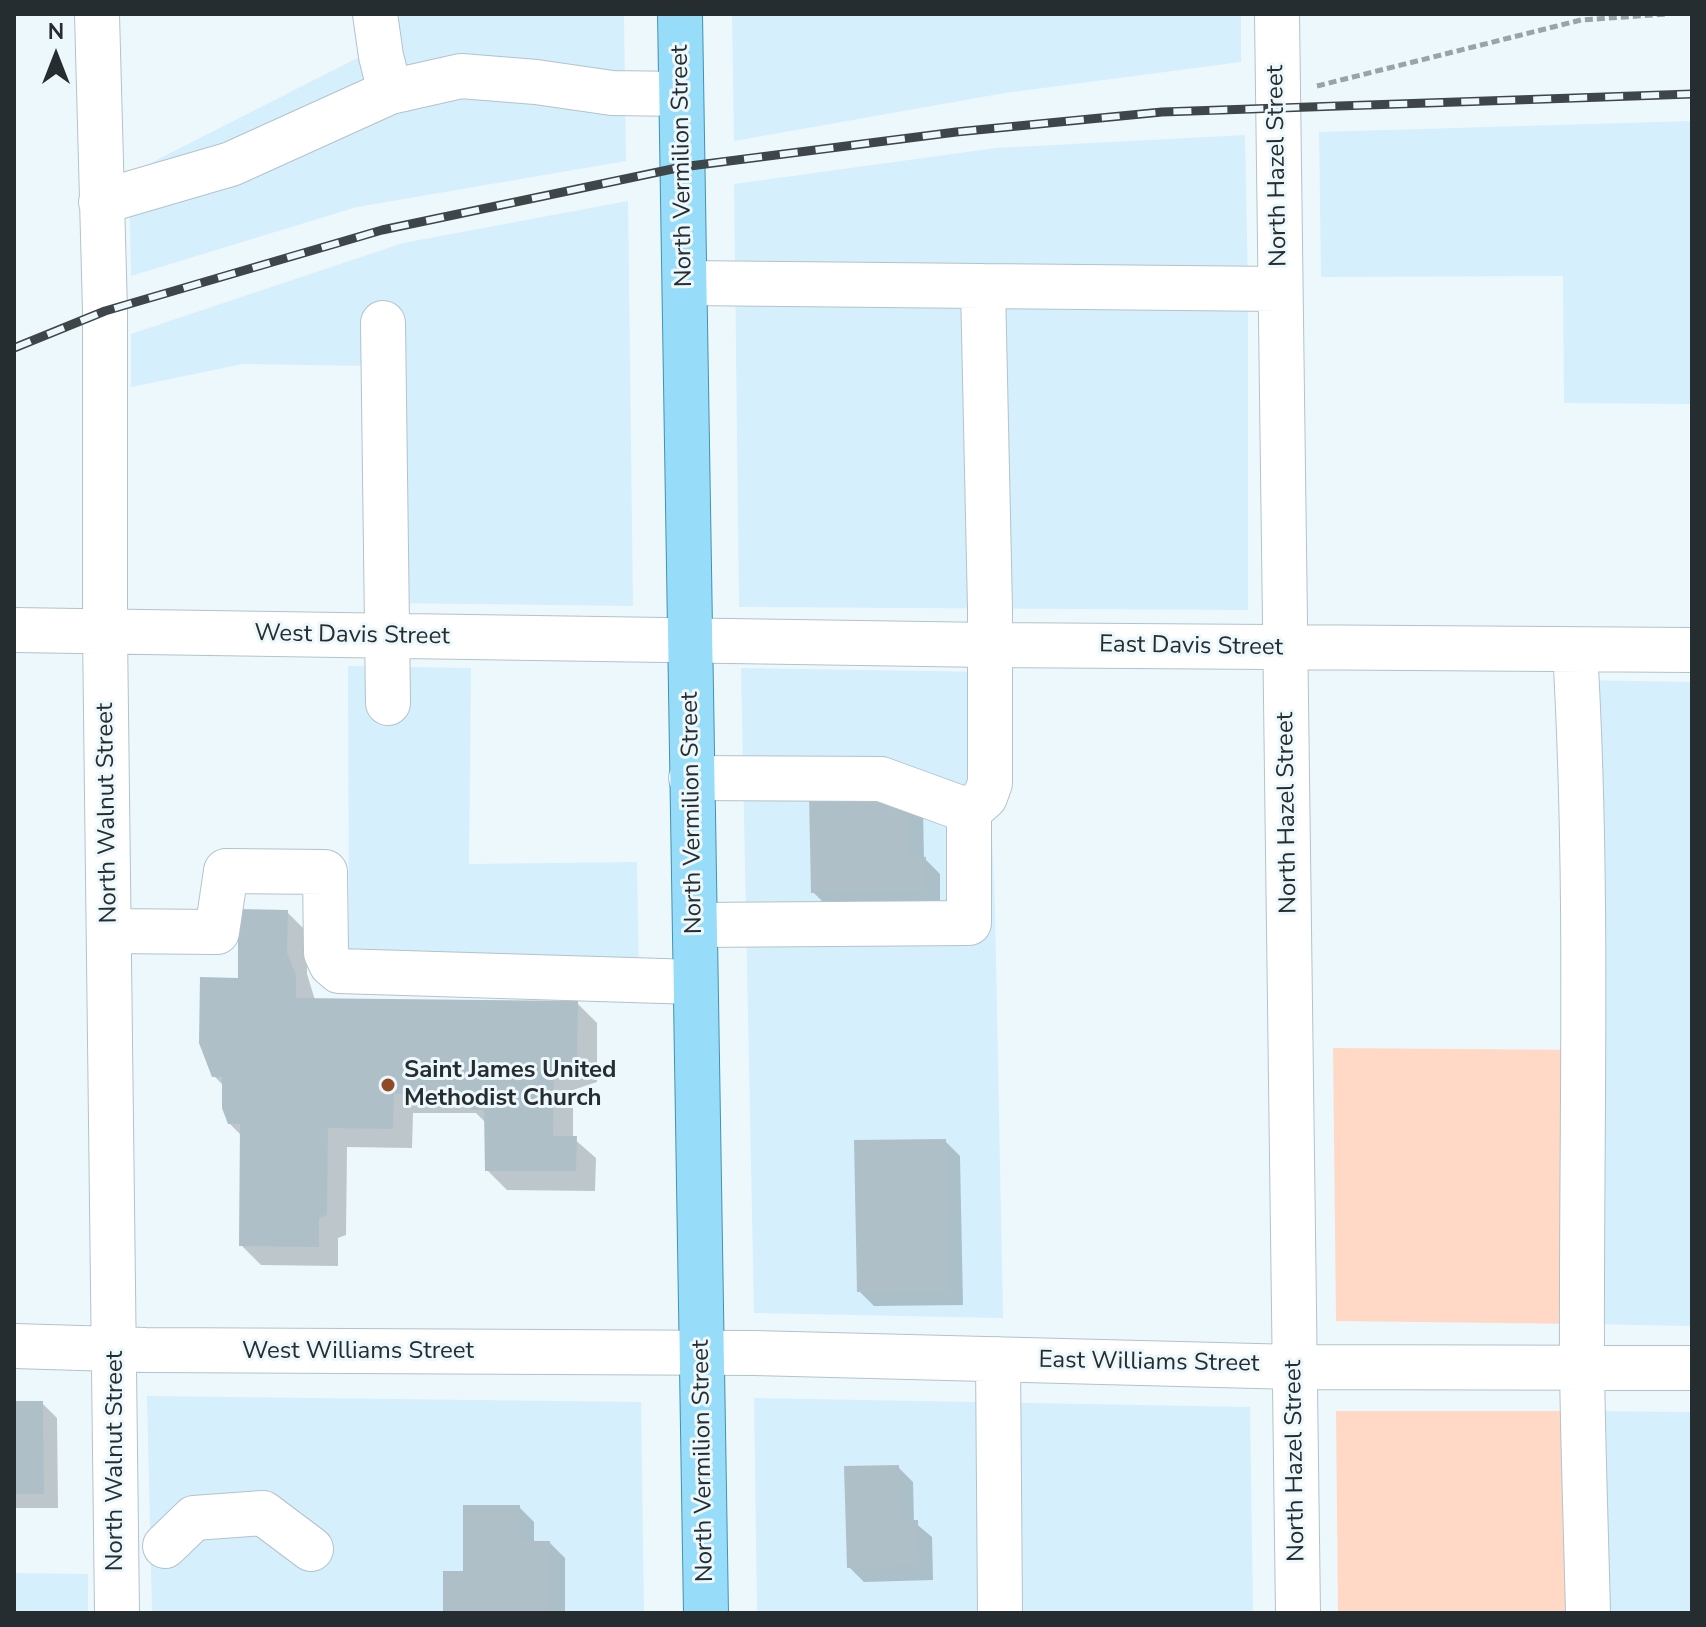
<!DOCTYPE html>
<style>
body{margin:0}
#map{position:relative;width:1706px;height:1627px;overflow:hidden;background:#edf8fd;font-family:"Nunito Sans",sans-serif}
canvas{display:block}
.frame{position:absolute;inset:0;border:16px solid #262d30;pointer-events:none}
.north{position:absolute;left:16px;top:16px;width:80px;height:80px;-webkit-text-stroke:6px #edf8fd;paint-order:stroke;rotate:0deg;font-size:22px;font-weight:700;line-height:32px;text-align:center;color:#262d30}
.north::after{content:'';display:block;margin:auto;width:28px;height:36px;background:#262d30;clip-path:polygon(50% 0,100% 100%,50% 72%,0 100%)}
</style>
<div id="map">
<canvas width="1706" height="1627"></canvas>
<div class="frame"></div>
<div class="north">N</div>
</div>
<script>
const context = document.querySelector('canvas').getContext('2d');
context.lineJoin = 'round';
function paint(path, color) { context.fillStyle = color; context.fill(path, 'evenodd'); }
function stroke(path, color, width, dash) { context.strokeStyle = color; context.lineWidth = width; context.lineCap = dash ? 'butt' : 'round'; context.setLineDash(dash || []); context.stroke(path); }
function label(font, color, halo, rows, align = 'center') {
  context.font = font + ' "Nunito Sans",sans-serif'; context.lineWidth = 6; context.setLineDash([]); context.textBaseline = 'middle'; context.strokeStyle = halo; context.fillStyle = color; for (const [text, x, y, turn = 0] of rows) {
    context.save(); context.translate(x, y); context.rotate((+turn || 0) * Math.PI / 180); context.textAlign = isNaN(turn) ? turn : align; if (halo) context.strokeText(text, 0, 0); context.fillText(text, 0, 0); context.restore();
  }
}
paint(new Path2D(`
 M375,14H624L626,161L357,207L131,276L129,174L379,47Z
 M732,14H1241V62L1005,93L734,141Z
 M1692,121V404L1564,403L1563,276L1321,277L1319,132Z
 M1245,135L1248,288V610L739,607L734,184L996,148Z
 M628,201L633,606L387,603L370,366L243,364L131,387V334L403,243Z
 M348,666L471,668L469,864L637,862L639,980L349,972Z
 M741,668L990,672V783L995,909L1003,1318L754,1313Z
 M1577,680L1692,682V1326L1583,1324Z
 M147,1396L641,1402L644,1613H152Z
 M754,1398L1250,1407L1253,1613H757Z
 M1584,1411L1692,1412V1613H1588Z
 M14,1573L88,1574V1613H14Z`), '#d6effc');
paint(new Path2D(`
 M1333,1048L1584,1050L1583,1324L1336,1321Z
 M1336,1411H1584L1588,1613H1338Z`), '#ffd9c6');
paint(new Path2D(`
 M908,794L923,809L924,858L940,874V905L828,907L813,892Z
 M287,912L307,932V974L315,1000L577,1003L597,1023V1082L573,1090V1138L596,1158L595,1191L507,1190L487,1170L486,1123L476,1113H413L412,1148L347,1147L346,1235L338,1238V1266L261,1265L241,1245L242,1136L229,1123L224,1086L214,1076L240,980Z
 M945,1141L960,1156L963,1305L874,1306L859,1291Z
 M14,1403H42L57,1418L58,1508H14Z
 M898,1467L913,1482L914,1522L932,1537L933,1580L864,1582L849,1567Z
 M519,1507L534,1522V1543H550L565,1558V1613H445L465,1573Z`), '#0003');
paint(new Path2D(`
 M909,792L910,857H926V891L811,893L809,794Z
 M238,909L288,910L287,952L296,976V998L578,1001L577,1062L554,1070L553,1136H577L576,1171H485L484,1110H471L465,1094H394L393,1129L328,1128L327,1215L319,1218V1247L239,1246L240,1124H228L222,1108V1077H212L199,1043L200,977L238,978Z
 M946,1139L949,1291L857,1292L854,1140Z
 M14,1401H43L44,1494H14Z
 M899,1465L900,1520H918L919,1565L847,1568L844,1466Z
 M463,1505H520V1541H550V1613H443V1571H463Z`), '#aebfc7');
const minor = new Path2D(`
 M97,14L105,311V631L117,1613
 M375,14L381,56L390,92
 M1277,14L1298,1613
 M101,202L231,164L390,92L461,76L536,82L612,93L681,94
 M685,283L1280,289
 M383,323L388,703
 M14,630L990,645L1692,650
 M1575,650C1589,888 1581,1126 1582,1365C1583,1447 1586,1530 1588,1613
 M691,778L881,779L969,811V923L695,925
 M969,811L985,797L990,783V609L983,286
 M109,931L217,932L226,871L325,872L326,953L331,964L339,971L695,982
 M14,1346L146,1350L754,1353L1295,1367L1692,1368
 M998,1359L1000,1613
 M165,1546L194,1518L263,1513L311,1549`);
const major = new Path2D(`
 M680,14L706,1613`);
stroke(minor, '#b2c3cb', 46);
stroke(major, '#4391b1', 46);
stroke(new Path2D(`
 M1317,86L1581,20L1667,14`), '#9aa3a8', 5, [8, 4]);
stroke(minor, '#fff', 44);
stroke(major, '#97ddfa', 44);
const rail = new Path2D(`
 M14,348L105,311L382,230L682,167L956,132L1162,112L1692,94`);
stroke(rail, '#3f464a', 9);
stroke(rail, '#edf8fd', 6, [18]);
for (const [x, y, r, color] of [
 [388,1085,8,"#914b24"]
]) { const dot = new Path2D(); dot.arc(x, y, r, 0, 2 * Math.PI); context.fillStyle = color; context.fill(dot); stroke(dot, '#edf8fd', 3); }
label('24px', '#262d30', '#edf8fd', [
 ["North Vermilion Street",683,166,-91],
 ["North Hazel Street",1278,166,-91],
 ["West Davis Street",352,636,1],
 ["East Davis Street",1191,647,1],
 ["North Walnut Street",108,813,-91],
 ["North Vermilion Street",693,813,-91],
 ["North Hazel Street",1288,813,-91],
 ["West Williams Street",358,1352],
 ["East Williams Street",1149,1363,1],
 ["North Walnut Street",116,1461,-90],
 ["North Vermilion Street",704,1461,-91],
 ["North Hazel Street",1296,1461,-91]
]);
label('bold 24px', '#262d30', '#edf8fd', [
 ["Saint James United",404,1071],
 ["Methodist Church",404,1099]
], 'left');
</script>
